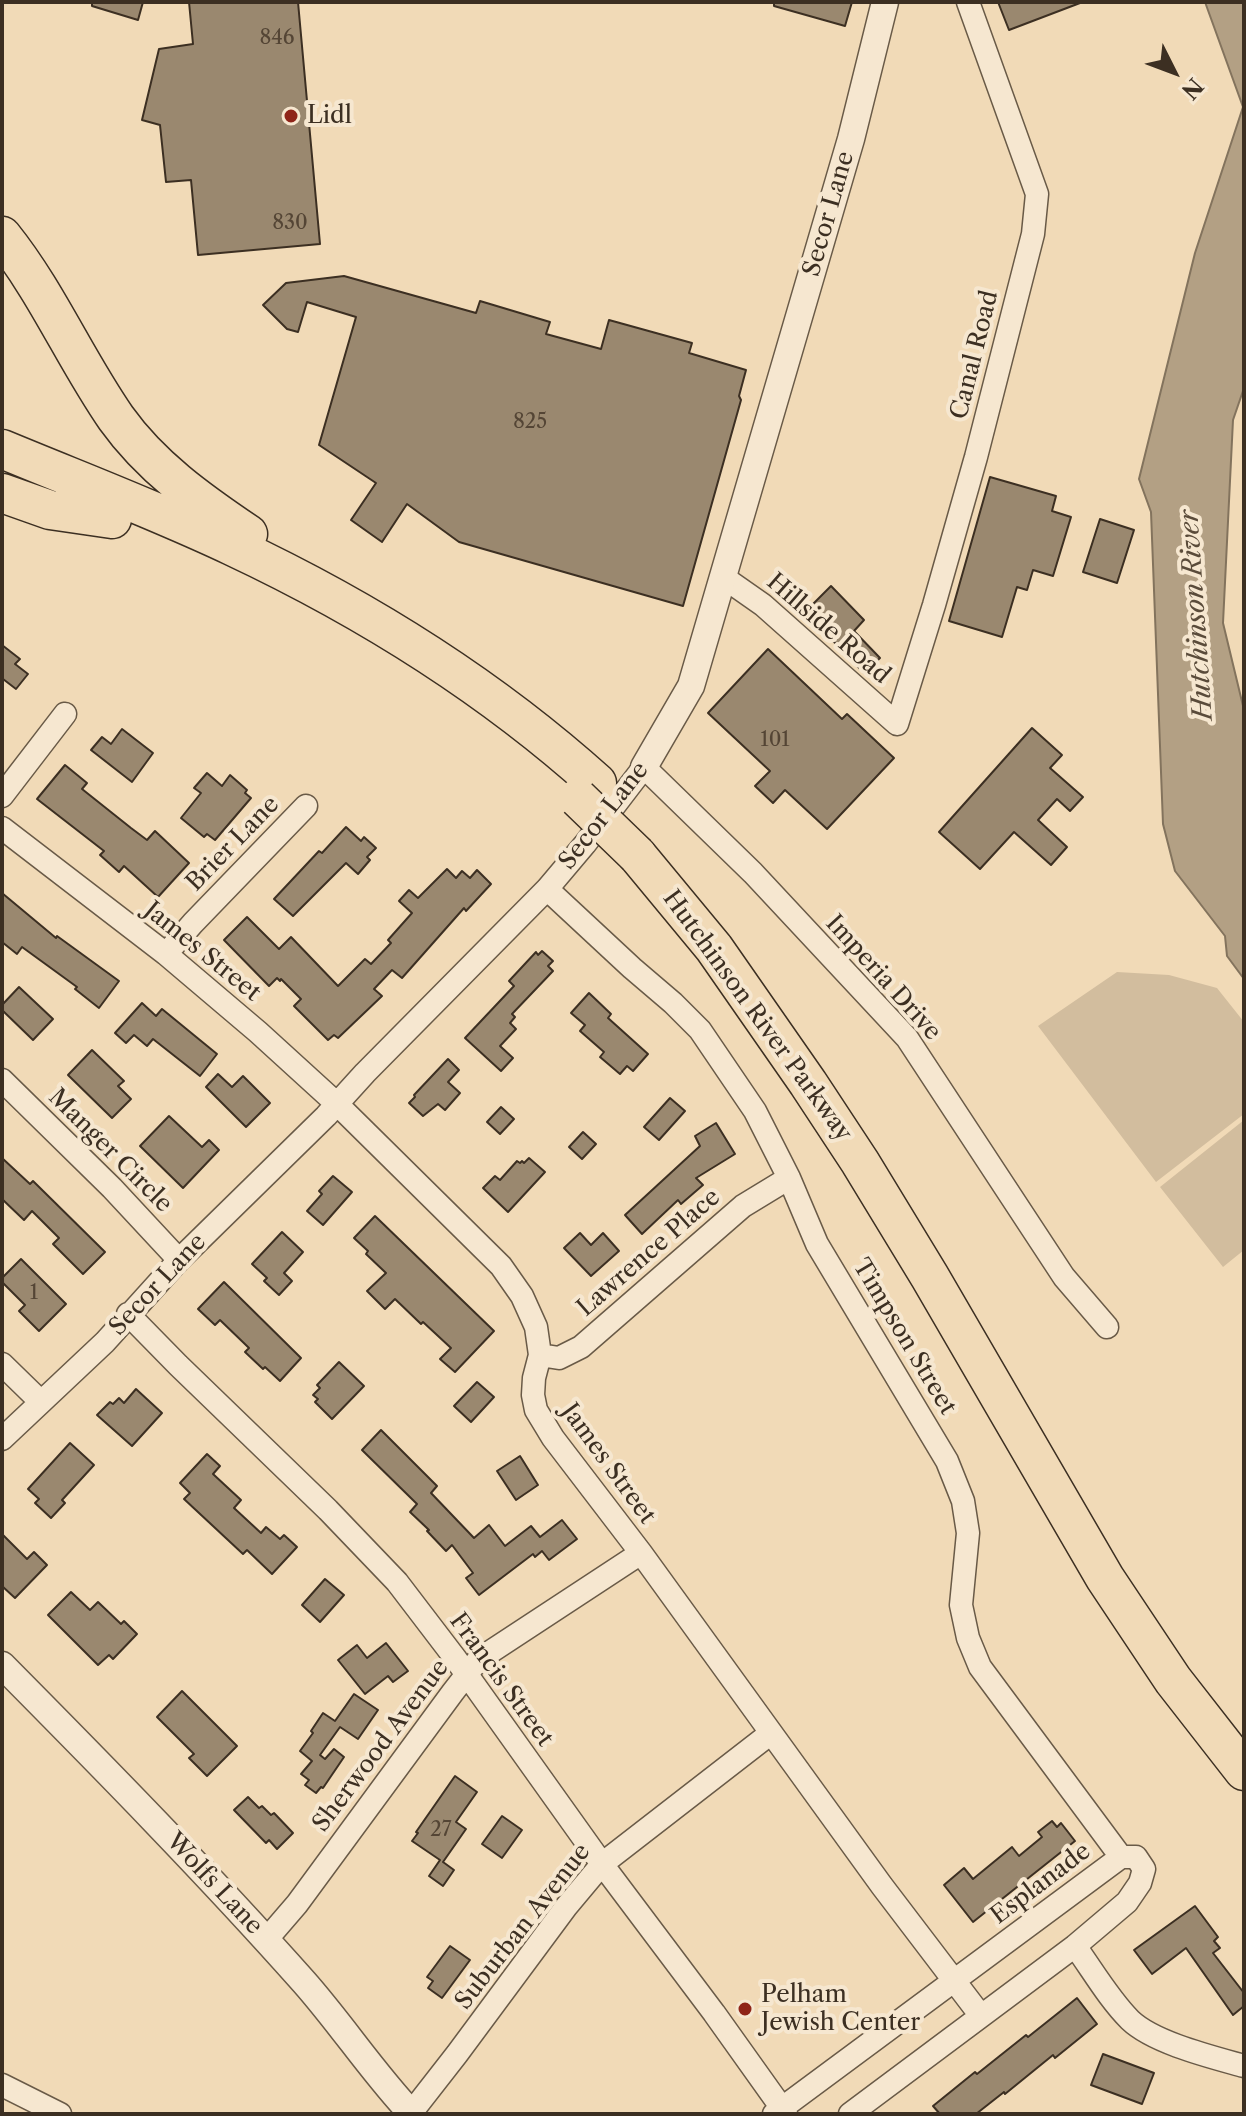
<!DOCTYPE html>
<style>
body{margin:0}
#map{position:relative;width:1246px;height:2116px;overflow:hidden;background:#f1dab7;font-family:"Libre Caslon Text",serif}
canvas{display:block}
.frame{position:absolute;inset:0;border:4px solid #3c2f22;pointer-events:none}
.north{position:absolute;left:1134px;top:32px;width:80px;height:80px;-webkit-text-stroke:6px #f6e7d0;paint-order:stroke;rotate:132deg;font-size:22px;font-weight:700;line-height:32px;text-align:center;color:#3c2f22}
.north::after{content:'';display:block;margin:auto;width:28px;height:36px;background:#3c2f22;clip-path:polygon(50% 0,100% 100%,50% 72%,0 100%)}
</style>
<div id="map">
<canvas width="1246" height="2116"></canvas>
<div class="frame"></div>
<div class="north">N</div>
</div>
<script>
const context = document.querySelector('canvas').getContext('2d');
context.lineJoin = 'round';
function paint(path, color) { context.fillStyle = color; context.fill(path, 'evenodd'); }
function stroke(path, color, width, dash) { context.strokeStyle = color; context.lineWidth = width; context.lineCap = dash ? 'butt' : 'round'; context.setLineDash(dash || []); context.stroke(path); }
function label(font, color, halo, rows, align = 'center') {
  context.font = font + ' "Libre Caslon Text",serif'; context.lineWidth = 8; context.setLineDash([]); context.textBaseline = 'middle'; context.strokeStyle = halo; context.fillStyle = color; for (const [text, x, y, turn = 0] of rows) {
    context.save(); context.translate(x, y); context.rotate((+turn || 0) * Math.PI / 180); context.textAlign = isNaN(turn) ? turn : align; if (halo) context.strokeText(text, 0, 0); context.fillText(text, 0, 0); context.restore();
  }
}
paint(new Path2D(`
 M1117,972L1169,975L1217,988L1244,1022V1114L1156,1182L1038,1026Z
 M1244,1120V1250L1223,1267L1160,1187Z`), '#d2bd9e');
const water = new Path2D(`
 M1205,2H1244V388L1233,420L1223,623L1244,710V979L1227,956L1225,936L1175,871L1163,824L1151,512L1139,479L1195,253L1243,107Z`);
paint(water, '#b3a084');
stroke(water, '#83735d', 2);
const building = new Path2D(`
 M92,2H143L138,20L92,6Z
 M189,2H298L320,244L198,255L191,180L166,182L160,125L142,120L159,49L193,44Z
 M774,2H852L845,26L774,6Z
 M998,2H1079L1080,3L1009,30Z
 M344,276L476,313L480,301L550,322L546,334L601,349L609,320L692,343L689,353L746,370L739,396L741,400L683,606L459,542L407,504L382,542L351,520L376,483L319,445L356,317L307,302L298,332L287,329L263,305L286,283Z
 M990,477L1056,496L1052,511L1071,517L1053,576L1033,570L1027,590L1017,587L1002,637L949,621Z
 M1100,519L1134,530L1117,583L1083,572Z
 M831,586L864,620L854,631L880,658L864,673L805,612Z
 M2,645L20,659L15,664L28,674L16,689L3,679L2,680Z
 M768,649L842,719L847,714L894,758L827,829L785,790L773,803L755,786L770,771L708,713Z
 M1032,728L1062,755L1050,768L1083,797L1070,811L1057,799L1038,820L1067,847L1051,865L1014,832L980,869L939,832Z
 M122,729L153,753L132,782L91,750L102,737L111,744Z
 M65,765L87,783L82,789L131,828L147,840L155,831L189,863L158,897L124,866L119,872L100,855L104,851L37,799Z
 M207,773L222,786L230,775L247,790L245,793L251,798L215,840L207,834L204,837L181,818L201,793L194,788Z
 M346,827L361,841L364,837L376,848L367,857L370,860L358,874L346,863L293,916L274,899L319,851L322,853Z
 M447,869L456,878L462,871L470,878L477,870L491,884L466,911L464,908L402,978L392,970L374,989L382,996L338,1038L334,1035L328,1040L294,1006L301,999L281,979L280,981L277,978L269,986L224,940L247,917L279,949L291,937L338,986L365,959L371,964L391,943L388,940L412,913L399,901L409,890L418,898Z
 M2,893L56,938L57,936L119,981L99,1008L75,989L77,987L22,947L17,954L2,942Z
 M542,951L553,961L548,966L553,971L512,1014L515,1017L510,1023L516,1029L500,1046L513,1058L501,1071L465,1038L514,986L509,981L536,952L538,955Z
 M19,987L53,1019L33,1040L2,1010V1005Z
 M589,993L611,1014L608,1018L648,1054L633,1071L627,1066L620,1074L600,1057L604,1052L580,1031L585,1025L571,1013Z
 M142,1003L156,1016L162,1009L217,1054L200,1076L153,1039L147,1046L134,1035L126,1043L115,1033Z
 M92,1050L124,1081L118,1086L131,1099L112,1118L68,1075Z
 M448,1059L459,1070L448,1082L460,1093L445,1110L438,1104L423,1116L409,1103L415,1097L414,1095Z
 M218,1074L232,1087L243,1076L270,1103L246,1127L206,1087Z
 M670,1098L685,1111L659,1140L644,1127Z
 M501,1107L514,1119L500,1134L487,1122Z
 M169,1116L202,1147L209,1140L219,1150L183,1188L140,1146Z
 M716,1123L735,1154L696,1178L703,1185L681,1204L678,1200L642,1234L625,1215L700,1146L695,1136Z
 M583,1132L596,1144L582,1159L569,1147Z
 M2,1158L30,1184L33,1181L105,1252L83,1274L53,1244L59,1238L32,1211L24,1220L2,1199Z
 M529,1158L545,1172L508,1212L483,1188L495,1176L500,1180L517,1161L520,1163L522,1161L524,1163Z
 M333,1176L352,1192L323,1225L307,1211L322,1194L319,1191Z
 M375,1216L494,1331L455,1372L440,1359L451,1348L423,1322L421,1324L395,1299L385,1309L367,1291L386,1273L366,1254L368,1251L354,1238Z
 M282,1232L303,1252L284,1273L292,1281L279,1295L264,1281L267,1278L252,1264Z
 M580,1233L591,1245L603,1233L619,1251L591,1276L564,1248Z
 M21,1259L66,1304L39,1331L19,1311L25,1305L2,1282V1278Z
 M224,1282L301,1358L280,1381L265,1367L263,1369L245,1352L249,1348L220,1320L215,1325L198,1309Z
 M339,1362L364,1386L332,1419L315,1402L318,1399L313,1395L320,1388L317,1385Z
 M477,1382L494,1397L471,1422L454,1406Z
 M136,1389L162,1413L132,1446L97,1415L110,1402L113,1404L119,1398L124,1403Z
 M381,1430L437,1486L431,1493L474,1538L489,1525L505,1546L531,1526L540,1537L562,1520L577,1539L549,1560L542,1551L535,1557L533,1554L479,1595L466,1578L473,1573L452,1545L446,1551L427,1531L429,1530L410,1512L417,1504L362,1450Z
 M70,1443L94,1465L62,1500L65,1503L51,1518L35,1503L39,1499L28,1489Z
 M207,1454L220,1466L213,1474L241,1500L234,1508L261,1533L266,1527L280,1539L284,1535L297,1547L272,1574L247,1550L243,1554L184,1499L190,1493L180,1483Z
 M520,1456L538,1485L516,1500L497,1471Z
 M2,1534L27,1559L34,1552L47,1565L15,1598L2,1586Z
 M325,1579L344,1595L320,1622L302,1605Z
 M71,1592L90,1610L98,1602L121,1624L124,1621L137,1634L113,1659L109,1655L98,1665L48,1615Z
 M386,1643L408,1671L393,1682L388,1676L365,1694L338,1660L357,1645L367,1658Z
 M182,1691L237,1746L207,1776L189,1758L194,1754L157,1717Z
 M354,1694L378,1710L358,1739L340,1727L320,1755L325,1759L334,1749L344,1757L323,1788L321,1787L316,1793L305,1785L309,1780L301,1774L312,1761L300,1751L313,1733L311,1731L323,1713L335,1721Z
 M455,1776L477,1792L456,1822L466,1829L443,1862L454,1870L443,1886L429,1876L440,1860L412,1841L418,1833L416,1832Z
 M248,1797L259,1808L262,1806L271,1815L274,1813L293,1833L277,1849L269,1840L266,1843L234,1810Z
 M502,1816L522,1830L502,1858L482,1844Z
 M1052,1821L1057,1827L1061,1823L1075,1841L973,1922L944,1885L964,1868L973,1879L1012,1847L1019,1856L1042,1837L1038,1832Z
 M1195,1906L1218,1937L1214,1941L1220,1948L1213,1953L1244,1993V2006L1233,2015L1186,1948L1152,1974L1134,1950Z
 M450,1946L470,1960L442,1998L428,1988L433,1981L427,1977Z
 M1077,1998L1097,2024L1055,2058L1053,2055L1005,2094L1004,2092L976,2114H940L933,2106L975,2072L977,2074L1026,2035L1028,2037Z
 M1103,2054L1154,2073L1142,2104L1091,2085Z`);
paint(building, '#9a886f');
stroke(building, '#3c2f22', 2);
const minor = new Path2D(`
 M723,577L763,605L897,724L934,605L976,457L1033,234L1037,194L968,2
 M2,796L65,714
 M2,828L166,954L258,1032L337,1104L501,1266L522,1296L536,1327L540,1355L534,1378L533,1395L536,1410L553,1438L641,1553L882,1886L981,2016
 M547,889L632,968L673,1003L700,1030L755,1111L789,1178L817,1244L947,1461L963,1501L968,1533L961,1605L968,1638L980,1667L1121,1857
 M166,954L193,923L306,806
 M2,1080L112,1188L179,1260
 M128,1314L178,1365L328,1510L397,1582L455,1658L602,1864L714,2013L786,2114
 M540,1355L559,1358L581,1347L743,1206L789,1178
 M2,1364L41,1402
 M2,1439L105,1342L179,1260L326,1116L365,1073L547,889L585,844L644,767L753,873L907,1038L1064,1277L1107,1327
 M266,1940L297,1904L453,1692L478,1660L641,1553
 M1075,1946C1093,1971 1109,1999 1130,2020C1154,2043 1212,2057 1244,2066
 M2,2085L60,2114
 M411,2113L457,2054L566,1907L602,1864L771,1733
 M774,2114L1121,1857H1136L1144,1869L1140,1883L1127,1902L1075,1946L850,2114`);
const tertiary = new Path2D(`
 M644,767L691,686L851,139L885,2
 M2,1665C105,1769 207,1873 304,1982C342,2025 373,2073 412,2114`);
const motorway = new Path2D(`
 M2,236C47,292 75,359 116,418C151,467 199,501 248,534
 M2,449C79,481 156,510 232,546C364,608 488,685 597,783
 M2,493L50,510L112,519
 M637,855L714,948L808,1083L860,1162L930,1277L1105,1578L1173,1680L1244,1771`);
stroke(minor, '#695a47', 25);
stroke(tertiary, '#695a47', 29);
stroke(motorway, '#3c2f22', 41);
stroke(minor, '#f6e7d0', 22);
stroke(tertiary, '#f6e7d0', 26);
stroke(motorway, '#f1dab7', 38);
const motorwayBridge = new Path2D(`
 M578,798L637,855`);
stroke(motorwayBridge, '#3c2f22', 41, []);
stroke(motorwayBridge, '#f1dab7', 38);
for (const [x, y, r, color] of [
 [291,116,8,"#8f2418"],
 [745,2009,8,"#8f2418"]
]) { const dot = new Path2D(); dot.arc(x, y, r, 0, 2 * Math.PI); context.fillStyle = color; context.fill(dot); stroke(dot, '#f6e7d0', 3); }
label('20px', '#544535', null, [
 ["846",277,38],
 ["830",290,223],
 ["825",530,422],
 ["101",775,740],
 ["1",34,1293],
 ["27",441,1830]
]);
label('24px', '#3c2f22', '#f6e7d0', [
 ["Lidl",307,116],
 ["Pelham",761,1995],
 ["Jewish Center",761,2023]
], 'left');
label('24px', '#3c2f22', '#f6e7d0', [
 ["Secor Lane",829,214,-74],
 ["Canal Road",975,355,-76],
 ["Hillside Road",828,629,41],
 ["Secor Lane",604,816,-52],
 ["Brier Lane",233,844,-46],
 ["James Street",202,952,39],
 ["Imperia Drive",883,978,48],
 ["Hutchinson River Parkway",757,1016,54],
 ["Manger Circle",110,1151,45],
 ["Lawrence Place",649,1253,-41],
 ["Secor Lane",158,1285,-47],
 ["Timpson Street",904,1337,59],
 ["James Street",608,1464,54],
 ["Francis Street",501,1680,54],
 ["Sherwood Avenue",381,1746,-53],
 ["Wolfs Lane",214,1884,47],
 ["Esplanade",1041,1884,-37],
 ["Suburban Avenue",523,1927,-52]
]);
label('italic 26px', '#5a4b3a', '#f6e7d0', [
 ["Hutchinson River",1197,615,-94]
]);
</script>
